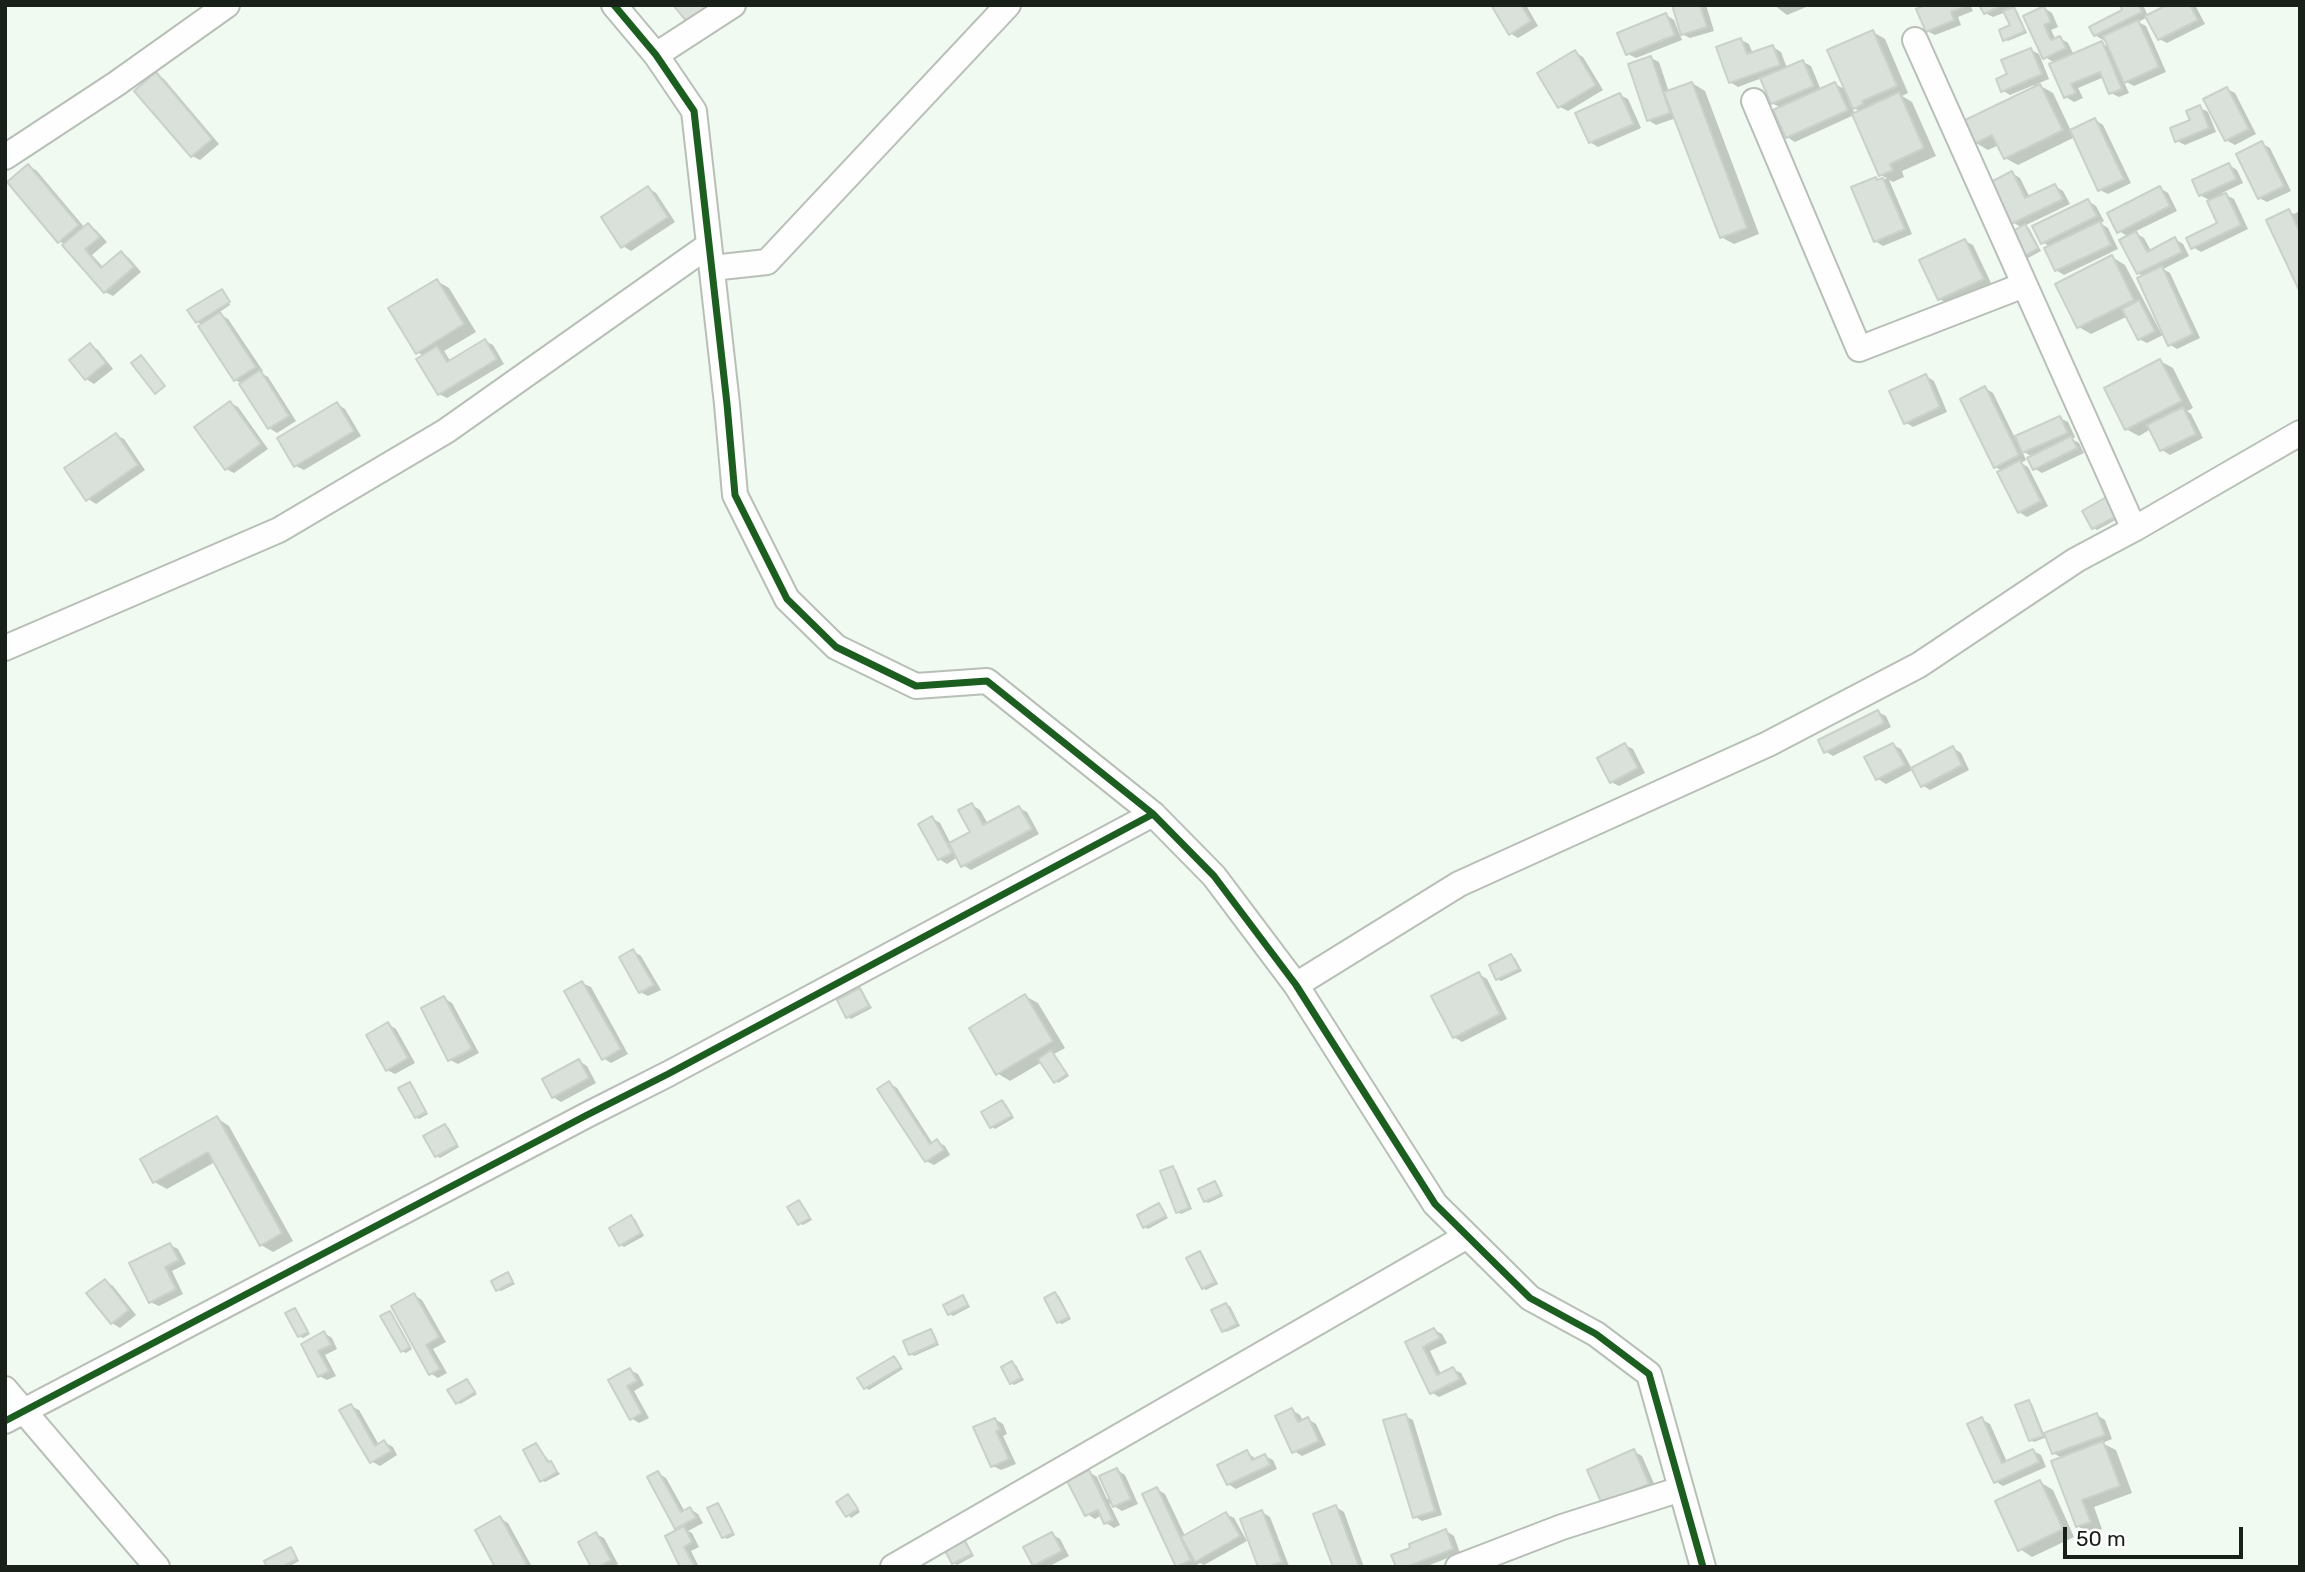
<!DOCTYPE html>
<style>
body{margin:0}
#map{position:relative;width:2305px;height:1572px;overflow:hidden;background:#f0faf0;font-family:Rubik,sans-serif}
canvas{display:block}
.frame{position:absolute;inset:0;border:7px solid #191f19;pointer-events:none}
.scale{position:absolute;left:2063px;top:1527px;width:180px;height:32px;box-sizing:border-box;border:4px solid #191f19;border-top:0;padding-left:9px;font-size:21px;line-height:24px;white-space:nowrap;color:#191f19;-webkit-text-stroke:5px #fff;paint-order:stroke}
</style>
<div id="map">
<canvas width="2305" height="1572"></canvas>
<div class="frame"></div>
<div class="scale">50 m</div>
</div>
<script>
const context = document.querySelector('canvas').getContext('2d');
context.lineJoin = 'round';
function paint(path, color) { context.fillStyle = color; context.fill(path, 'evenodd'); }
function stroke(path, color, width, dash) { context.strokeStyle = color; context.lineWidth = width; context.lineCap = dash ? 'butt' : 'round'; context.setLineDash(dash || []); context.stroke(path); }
paint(new Path2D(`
 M1493,5H1526L1538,26L1518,38L1510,33Z
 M1674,5H1706L1714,31L1690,38L1682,34Z
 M1774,5H1811L1787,15Z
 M1930,5H1970L1973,11L1958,17L1961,25L1935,35L1927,31Z
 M1981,5H2019L2013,8L2017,11L2027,33L2008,41L2005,39L2012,26L2006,12L1993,17L1985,13Z
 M2122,5H2143L2148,16L2171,5H2195L2205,24L2167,43L2159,39L2148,17L2138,22L2146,26L2166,72L2134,86L2123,80L2129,93L2119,97L2111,93L2104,77L2078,88L2083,98L2074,102L2066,97L2055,63L2045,57L2026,17L2044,8L2052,13L2058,27L2051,30L2056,40L2060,38L2068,43L2074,55L2102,43L2111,49L2106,38L2103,40L2095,35L2124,10Z
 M1666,15L1674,20L1682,40L1636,58L1628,54Z
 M1873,32L1885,39L1908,93L1902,96L1912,102L1936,156L1902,171L1904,177L1893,182L1889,180L1912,234L1883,246L1875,241L1876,179L1880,181L1887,178L1880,175L1854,115L1795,142L1787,137L1781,108L1772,103L1762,78L1738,87L1730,82L1741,40L1749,44L1753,54L1773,47L1781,52L1787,68L1803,62L1811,66L1821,90L1835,84L1846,90ZM1851,106L1861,112L1855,114Z
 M2031,50L2039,54L2049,79L2037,84L2053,93L2071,131L2095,120L2103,125L2131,183L2108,194L2100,190L2075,137L2018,165L2005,158L1999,145L1988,150L1976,143L2035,88L2034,85L2010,95L2002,90L2009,75Z
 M1575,52L1583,57L1603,90L1568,111L1560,107Z
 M1651,58L1659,62L1669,92L1692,83L1705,91L1759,234L1734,244L1721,237L1676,118L1656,125L1648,120Z
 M156,75L164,79L219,144L200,160L192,156Z
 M2227,89L2235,93L2256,134L2235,145L2226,140Z
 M1620,95L1628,99L1641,128L1598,147L1590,142Z
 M2199,107L2208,112L2216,132L2185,145L2177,141Z
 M2261,143L2270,148L2291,191L2267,202L2259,198Z
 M2229,165L2237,170L2243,183L2222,193L2234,199L2248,229L2201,252L2193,247L2220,224L2211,201L2200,195Z
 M28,166L36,170L85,228L88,225L96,230L107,242L92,255L104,268L121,253L129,258L141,272L113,296L105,292L64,244L59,241Z
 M2012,173L2020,178L2030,198L2055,186L2063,191L2070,204L2024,226L2029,228L2041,251L2028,258L2025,256L2022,228L2013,222Z
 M648,188L656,193L675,222L631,251L623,246Z
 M2160,188L2168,193L2177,211L2134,232L2144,238L2151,251L2175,239L2183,244L2189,256L2163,269L2170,273L2200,338L2177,349L2169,344L2165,334L2147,343L2139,339L2128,316L2091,334L2079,327L2112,257L2125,265L2161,333L2164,332L2144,277L2138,273L2129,237L2119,231Z
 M2088,201L2096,206L2104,221L2100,223L2108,228L2118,249L2064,275L2056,270L2050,247L2043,242Z
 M2288,211L2294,214L2300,211V287L2268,220Z
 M1965,241L1973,245L1991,283L1947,303L1939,299Z
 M437,281L449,288L476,332L444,351L451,362L485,341L493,345L504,364L447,398L439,394L424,356L417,352Z
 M221,291L230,305L218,313L228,319L263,371L261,373L268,377L296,421L277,433L269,428L241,385L243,384L235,380L203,325L197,322Z
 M90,345L98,350L113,369L94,384L86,379Z
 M2160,361L2173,368L2193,408L2187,411L2191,414L2203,438L2170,455L2162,450L2151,429L2139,436L2126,429Z
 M1926,376L1934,381L1947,412L1913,427L1905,422Z
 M1985,388L1993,393L2015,438L2060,418L2068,422L2075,437L2072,439L2079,443L2084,453L2042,473L2034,468L2033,457L2022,451L2026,460L2021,463L2028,467L2048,506L2027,517L2019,512L2003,471L1995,467Z
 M230,403L238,407L268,449L234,473L226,469Z
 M337,404L345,409L361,436L304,470L296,466Z
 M116,435L124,439L145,470L96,504L88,499Z
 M2085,511L2121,517L2097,530L2094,528Z
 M1878,712L1886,716L1891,727L1833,756L1825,751Z
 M1625,745L1633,749L1645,773L1619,786L1611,782Z
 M1893,745L1901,749L1912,769L1953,748L1961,753L1969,770L1930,790L1922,785L1914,769L1886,784L1878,779Z
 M972,805L980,810L988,824L1019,808L1027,812L1039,834L971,870L963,865L958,857L947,864L939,859L932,818L940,823L951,844L972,833Z
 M633,951L641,956L661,990L648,996L640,992Z
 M1511,956L1515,958L1522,971L1501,981L1497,979Z
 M1479,974L1487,979L1507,1019L1462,1042L1454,1037Z
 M582,983L591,987L628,1054L611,1063L603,1058Z
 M860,990L863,992L872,1008L851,1019L848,1017Z
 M1025,996L1038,1003L1065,1048L1054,1054L1069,1076L1058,1083L1042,1062L1010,1081L997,1073Z
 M444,998L452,1003L479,1053L458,1064L450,1060Z
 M388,1024L396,1029L415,1063L395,1074L387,1070Z
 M579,1061L587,1066L596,1083L561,1102L553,1097Z
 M889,1083L897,1088L933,1144L937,1141L945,1146L950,1155L934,1165L926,1161Z
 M410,1084L413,1086L428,1114L419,1119L416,1117Z
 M1002,1102L1006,1104L1014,1118L995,1129L992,1127Z
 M217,1118L229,1126L293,1241L273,1252L261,1245L215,1162L167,1189L154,1182Z
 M445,1126L449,1128L459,1147L440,1158L436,1156Z
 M1172,1168L1176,1170L1192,1209L1181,1214L1177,1212Z
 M1215,1183L1218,1185L1223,1196L1208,1203L1205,1201Z
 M799,1202L802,1204L812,1220L803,1225L799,1223Z
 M1159,1205L1168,1218L1148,1229L1145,1227Z
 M631,1217L635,1219L644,1236L624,1247L621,1245Z
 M170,1245L178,1249L186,1264L172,1271L183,1294L159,1306L150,1302Z
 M1200,1253L1203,1255L1218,1284L1206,1290L1203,1288Z
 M508,1274L515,1284L501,1291L497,1289Z
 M105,1281L113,1286L136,1315L120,1328L112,1323Z
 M1055,1294L1059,1296L1071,1319L1062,1324L1058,1322Z
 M414,1295L422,1300L446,1342L433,1349L447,1373L438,1378L430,1373Z
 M963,1297L970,1307L953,1316L950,1314Z
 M1226,1305L1230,1306L1240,1326L1226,1332L1223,1330Z
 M295,1310L298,1312L310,1334L303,1338L299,1336Z
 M390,1313L393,1315L412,1349L406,1353L402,1351Z
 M1434,1330L1442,1334L1447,1343L1430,1351L1441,1374L1453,1369L1461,1373L1467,1384L1439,1397L1431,1392L1407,1343Z
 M930,1331L934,1333L939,1345L914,1356L911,1354Z
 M324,1333L332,1338L337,1349L325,1355L336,1376L327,1380L319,1376L303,1344Z
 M894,1358L903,1369L869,1390L866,1388Z
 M1012,1363L1016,1365L1024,1380L1014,1385L1011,1383Z
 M630,1370L638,1374L644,1385L634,1391L649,1418L639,1423L631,1418L610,1381Z
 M467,1381L477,1394L460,1404L457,1402Z
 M2029,1402L2032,1404L2044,1434L2097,1415L2105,1420L2112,1439L2102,1443L2116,1450L2132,1493L2094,1507L2102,1529L2090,1533L2077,1526L2062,1458L2053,1453L2047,1437L2034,1442L2030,1440Z
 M351,1406L359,1410L379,1445L384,1442L393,1447L397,1455L380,1466L371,1461Z
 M1292,1410L1300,1415L1303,1421L1308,1419L1316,1424L1326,1445L1302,1456L1294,1451Z
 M1405,1416L1413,1420L1442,1515L1422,1521L1414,1516Z
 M995,1419L1003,1424L1007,1434L1003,1436L1016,1464L1001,1470L993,1466Z
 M1981,1419L1990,1424L2007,1462L2033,1451L2041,1455L2046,1467L2003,1486L1995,1481Z
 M536,1445L560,1474L545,1482L541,1480Z
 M1633,1451L1642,1456L1656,1488L1612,1508Z
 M1247,1452L1257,1460L1265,1456L1273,1460L1277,1469L1236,1489L1228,1484Z
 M1117,1470L1125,1475L1138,1504L1122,1511L1109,1503L1120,1525L1114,1528L1106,1523L1102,1515L1095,1519L1087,1514L1089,1472L1097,1477L1107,1499L1110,1498Z
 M658,1473L666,1478L685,1512L690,1509L698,1514L703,1523L688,1531L692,1533L699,1547L691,1551L699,1567H682L681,1530L677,1528Z
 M2040,1482L2053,1490L2074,1537L2032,1557L2020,1549Z
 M1157,1489L1165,1494L1185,1536L1226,1514L1234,1518L1247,1541L1204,1565L1200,1563L1193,1567H1179Z
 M848,1496L860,1512L851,1518L838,1502Z
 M718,1505L721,1507L735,1535L727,1539L724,1537Z
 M1336,1507L1344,1512L1364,1567H1335Z
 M1262,1512L1270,1517L1289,1566L1260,1567Z
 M500,1518L508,1523L532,1567H497Z
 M1446,1531L1454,1536L1460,1553L1425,1567H1398Z
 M596,1534L604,1538L618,1564L613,1567H593Z
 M1052,1534L1060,1539L1069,1556L1048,1567H1037L1034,1565Z
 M964,1537L974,1556L957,1565L954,1563L943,1544Z
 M291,1549L294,1551L299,1561L288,1567H269Z`), '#0003');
const building = new Path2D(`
 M673,5H709L688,23Z
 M1491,5H1521L1531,21L1509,35Z
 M1672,5H1700L1707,27L1681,35Z
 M1925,5H1965L1966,6L1951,12L1954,20L1926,32L1916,9Z
 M1979,5H2003L1984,14Z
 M2120,5H2138L2142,12L2094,36L2089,27L2122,10Z
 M2167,5H2190L2198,20L2158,40L2145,16Z
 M2044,6L2051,22L2044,25L2051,40L2060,36L2066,48L2043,59L2023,16Z
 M2014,7L2025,31L2003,41L1999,30L2010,25L2003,11Z
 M1666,13L1675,35L1626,55L1617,33Z
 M2138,20L2159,67L2124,83L2103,36Z
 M1873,30L1897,86L1862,101L1864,104L1853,109L1827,50Z
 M1741,38L1747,54L1773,45L1780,65L1729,83L1716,47Z
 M2102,41L2122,89L2109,94L2100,72L2071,84L2076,93L2064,98L2049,64Z
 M2031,48L2042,74L2001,92L1996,79L2007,74L2001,60Z
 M1575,50L1596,85L1558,108L1537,73Z
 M1651,56L1670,113L1647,121L1628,64Z
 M1803,60L1814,86L1771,104L1760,78Z
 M156,72L212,139L191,157L134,91Z
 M1692,82L1747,228L1720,238L1664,92Z
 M1835,82L1848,110L1786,138L1773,110Z
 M2040,84L2063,130L2004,159L1992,135L1974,144L1963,121Z
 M2227,87L2249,129L2225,141L2203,99Z
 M1899,92L1924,148L1890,164L1893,170L1879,176L1852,114Z
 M1620,93L1634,124L1589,143L1575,113Z
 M2200,105L2209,128L2175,142L2170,128L2190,120L2186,111Z
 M2095,118L2124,179L2098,191L2070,130Z
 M2262,141L2284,186L2258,199L2236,154Z
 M2229,163L2236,179L2199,196L2192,180Z
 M28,164L79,225L58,243L7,182Z
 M2012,171L2025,198L2055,184L2063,199L2011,224L1991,182Z
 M1876,177L1877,180L1883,178L1905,229L1874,242L1851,187Z
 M648,186L668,217L621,248L601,217Z
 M2160,186L2170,206L2117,233L2107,213Z
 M2226,193L2241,225L2191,249L2186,238L2217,223L2207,201Z
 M2088,199L2097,216L2041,244L2032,226Z
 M2289,209L2300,233L2299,290L2266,220Z
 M2100,221L2111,245L2055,271L2044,248Z
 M88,223L100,237L85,249L101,268L121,251L134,267L104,293L62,245Z
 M2025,224L2038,248L2023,257L2010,233Z
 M2136,231L2147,252L2175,237L2182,252L2137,274L2119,240Z
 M1965,239L1984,279L1938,300L1919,260Z
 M2112,255L2134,300L2077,328L2055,284Z
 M2162,266L2193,334L2168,346L2137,278Z
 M437,279L464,324L416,354L388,308Z
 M222,289L230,302L196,323L187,310Z
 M2139,300L2155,331L2138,340L2122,309Z
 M220,312L256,367L234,381L198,326Z
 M485,339L497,359L438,395L416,359L437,346L447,362Z
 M90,343L106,363L85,380L69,360Z
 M141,355L165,386L155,394L131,363Z
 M2160,359L2182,401L2125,430L2104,388Z
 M260,370L289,416L268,429L239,384Z
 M1926,374L1940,407L1904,424L1889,391Z
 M1985,386L2019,455L1994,468L1960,399Z
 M230,401L261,444L225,470L194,427Z
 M337,402L354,431L294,467L277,438Z
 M2183,407L2196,434L2160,451L2147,425Z
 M2060,416L2068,433L2022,453L2015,436Z
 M116,433L138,465L86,501L64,468Z
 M2071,436L2077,448L2033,470L2027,458Z
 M2020,460L2041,501L2018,513L1997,472Z
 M2108,496L2119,515L2092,529L2082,511Z
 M1878,710L1884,723L1824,753L1818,740Z
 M1625,743L1638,768L1610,783L1597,758Z
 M1893,743L1905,765L1876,780L1864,757Z
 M1953,746L1962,765L1921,787L1911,768Z
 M972,803L983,825L1019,806L1032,829L961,867L949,843L970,832L958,810Z
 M932,816L952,853L938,860L918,824Z
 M633,949L654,985L639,993L619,957Z
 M1511,954L1519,969L1496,980L1489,965Z
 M1479,972L1500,1014L1453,1038L1431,996Z
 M582,981L621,1049L602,1060L564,991Z
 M860,988L869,1006L846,1018L837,1000Z
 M1025,994L1053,1041L996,1075L969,1028Z
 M444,996L472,1049L448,1061L421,1008Z
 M388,1022L408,1058L386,1071L366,1035Z
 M1051,1050L1067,1074L1054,1083L1038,1059Z
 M579,1059L589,1078L552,1098L542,1079Z
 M889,1081L930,1144L937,1139L944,1150L925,1162L877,1089Z
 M410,1082L426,1112L415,1118L398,1088Z
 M1002,1100L1012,1116L990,1128L981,1112Z
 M217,1116L282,1233L260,1246L208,1152L153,1183L140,1159Z
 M445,1124L457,1145L435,1157L423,1136Z
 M1173,1166L1189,1208L1176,1213L1160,1171Z
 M1215,1181L1221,1194L1204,1202L1198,1189Z
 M799,1200L810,1218L798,1225L787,1207Z
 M1159,1203L1166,1216L1143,1228L1137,1215Z
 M631,1215L641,1233L619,1246L609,1228Z
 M170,1243L179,1260L165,1267L176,1289L149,1303L129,1263Z
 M1200,1251L1215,1282L1202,1289L1186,1258Z
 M508,1272L513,1282L496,1291L491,1281Z
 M105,1279L129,1310L111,1324L86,1293Z
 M1055,1292L1069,1317L1057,1323L1044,1298Z
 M414,1293L439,1337L426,1345L440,1369L429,1375L391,1306Z
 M963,1295L968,1305L948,1315L943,1305Z
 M1226,1303L1237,1324L1222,1332L1211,1310Z
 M295,1308L308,1332L298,1337L285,1313Z
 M390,1311L410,1347L401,1352L380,1316Z
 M1434,1328L1440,1338L1423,1347L1437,1375L1453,1367L1460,1379L1430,1394L1405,1342Z
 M931,1329L937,1343L909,1355L903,1341Z
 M324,1331L331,1345L318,1351L329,1371L318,1377L301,1344Z
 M894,1356L901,1367L864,1389L857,1378Z
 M1012,1361L1021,1378L1010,1384L1001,1367Z
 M630,1368L637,1381L627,1386L642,1413L630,1420L608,1380Z
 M467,1379L475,1392L456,1404L447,1390Z
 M2029,1400L2043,1436L2029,1441L2015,1405Z
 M351,1404L375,1446L384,1440L391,1451L370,1463L339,1410Z
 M1292,1408L1298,1422L1308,1417L1319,1441L1292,1453L1275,1416Z
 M2097,1413L2105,1435L2052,1454L2044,1433Z
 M1406,1414L1435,1511L1413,1518L1383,1420Z
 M1982,1417L2002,1463L2033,1449L2039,1462L1994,1483L1967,1424Z
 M995,1418L1000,1430L996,1431L1009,1459L991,1467L973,1427Z
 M2103,1441L2120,1486L2082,1500L2091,1522L2076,1527L2051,1461Z
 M536,1443L548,1462L551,1461L557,1472L540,1482L523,1450Z
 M1634,1449L1649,1484L1602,1504L1587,1470Z
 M1247,1450L1252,1460L1265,1454L1270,1465L1227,1485L1217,1465Z
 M1117,1468L1131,1499L1113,1507L1099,1476Z
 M1089,1470L1113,1520L1104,1524L1098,1510L1085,1516L1067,1481Z
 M658,1471L681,1512L690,1507L696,1518L675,1529L647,1477Z
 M2040,1480L2063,1529L2018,1551L1995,1501Z
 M1157,1487L1191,1560L1176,1567L1142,1494Z
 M848,1494L858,1509L846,1517L836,1502Z
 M718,1503L733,1533L722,1538L707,1508Z
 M1336,1505L1359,1567H1333L1313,1514Z
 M1262,1510L1282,1562L1268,1567H1258L1240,1519Z
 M1226,1512L1240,1536L1195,1562L1181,1537Z
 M500,1516L528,1567H495L475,1530Z
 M684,1526L692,1542L684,1547L695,1567H680L665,1536Z
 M1446,1529L1453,1549L1406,1567H1396L1391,1555L1410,1548L1409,1544Z
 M596,1532L611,1560L598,1567H591L578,1542Z
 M1052,1532L1062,1551L1033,1566L1023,1547Z
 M960,1533L972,1554L952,1564L941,1543Z
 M291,1547L297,1559L282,1567H267L264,1561Z`);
paint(building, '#dae1da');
stroke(building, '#cad1ca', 2);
const minor = new Path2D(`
 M614,5L656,55L694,111L727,404L735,495L787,599L836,647L916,686L987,681L1153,814L1214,876L1296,985L1435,1204L1530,1298L1596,1334L1649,1374L1703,1567
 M1915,40L2134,529
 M656,55L733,5
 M1754,101L1859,349L2024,285
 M5,157L116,84L227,5
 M712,268L767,262L1008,5
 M5,648L279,530L446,431L709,245
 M1296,985L1459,884L1768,744L1919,665L2076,560L2134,529L2300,433
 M5,1389L157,1567
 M5,1421L587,1115L668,1074L1153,814
 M893,1567L1467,1236
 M1458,1567L1562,1527L1681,1489`);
stroke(minor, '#b8bfb7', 28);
stroke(minor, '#fdfefd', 24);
stroke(new Path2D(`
 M614,5L656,55L694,111L727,404L735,495L787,599L836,647L916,686L987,681L1153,814L1214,876L1296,985L1435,1204L1530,1298L1596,1334L1649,1374L1703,1567
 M5,1421L587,1115L668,1074L1153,814`), '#1b5e20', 7);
</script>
